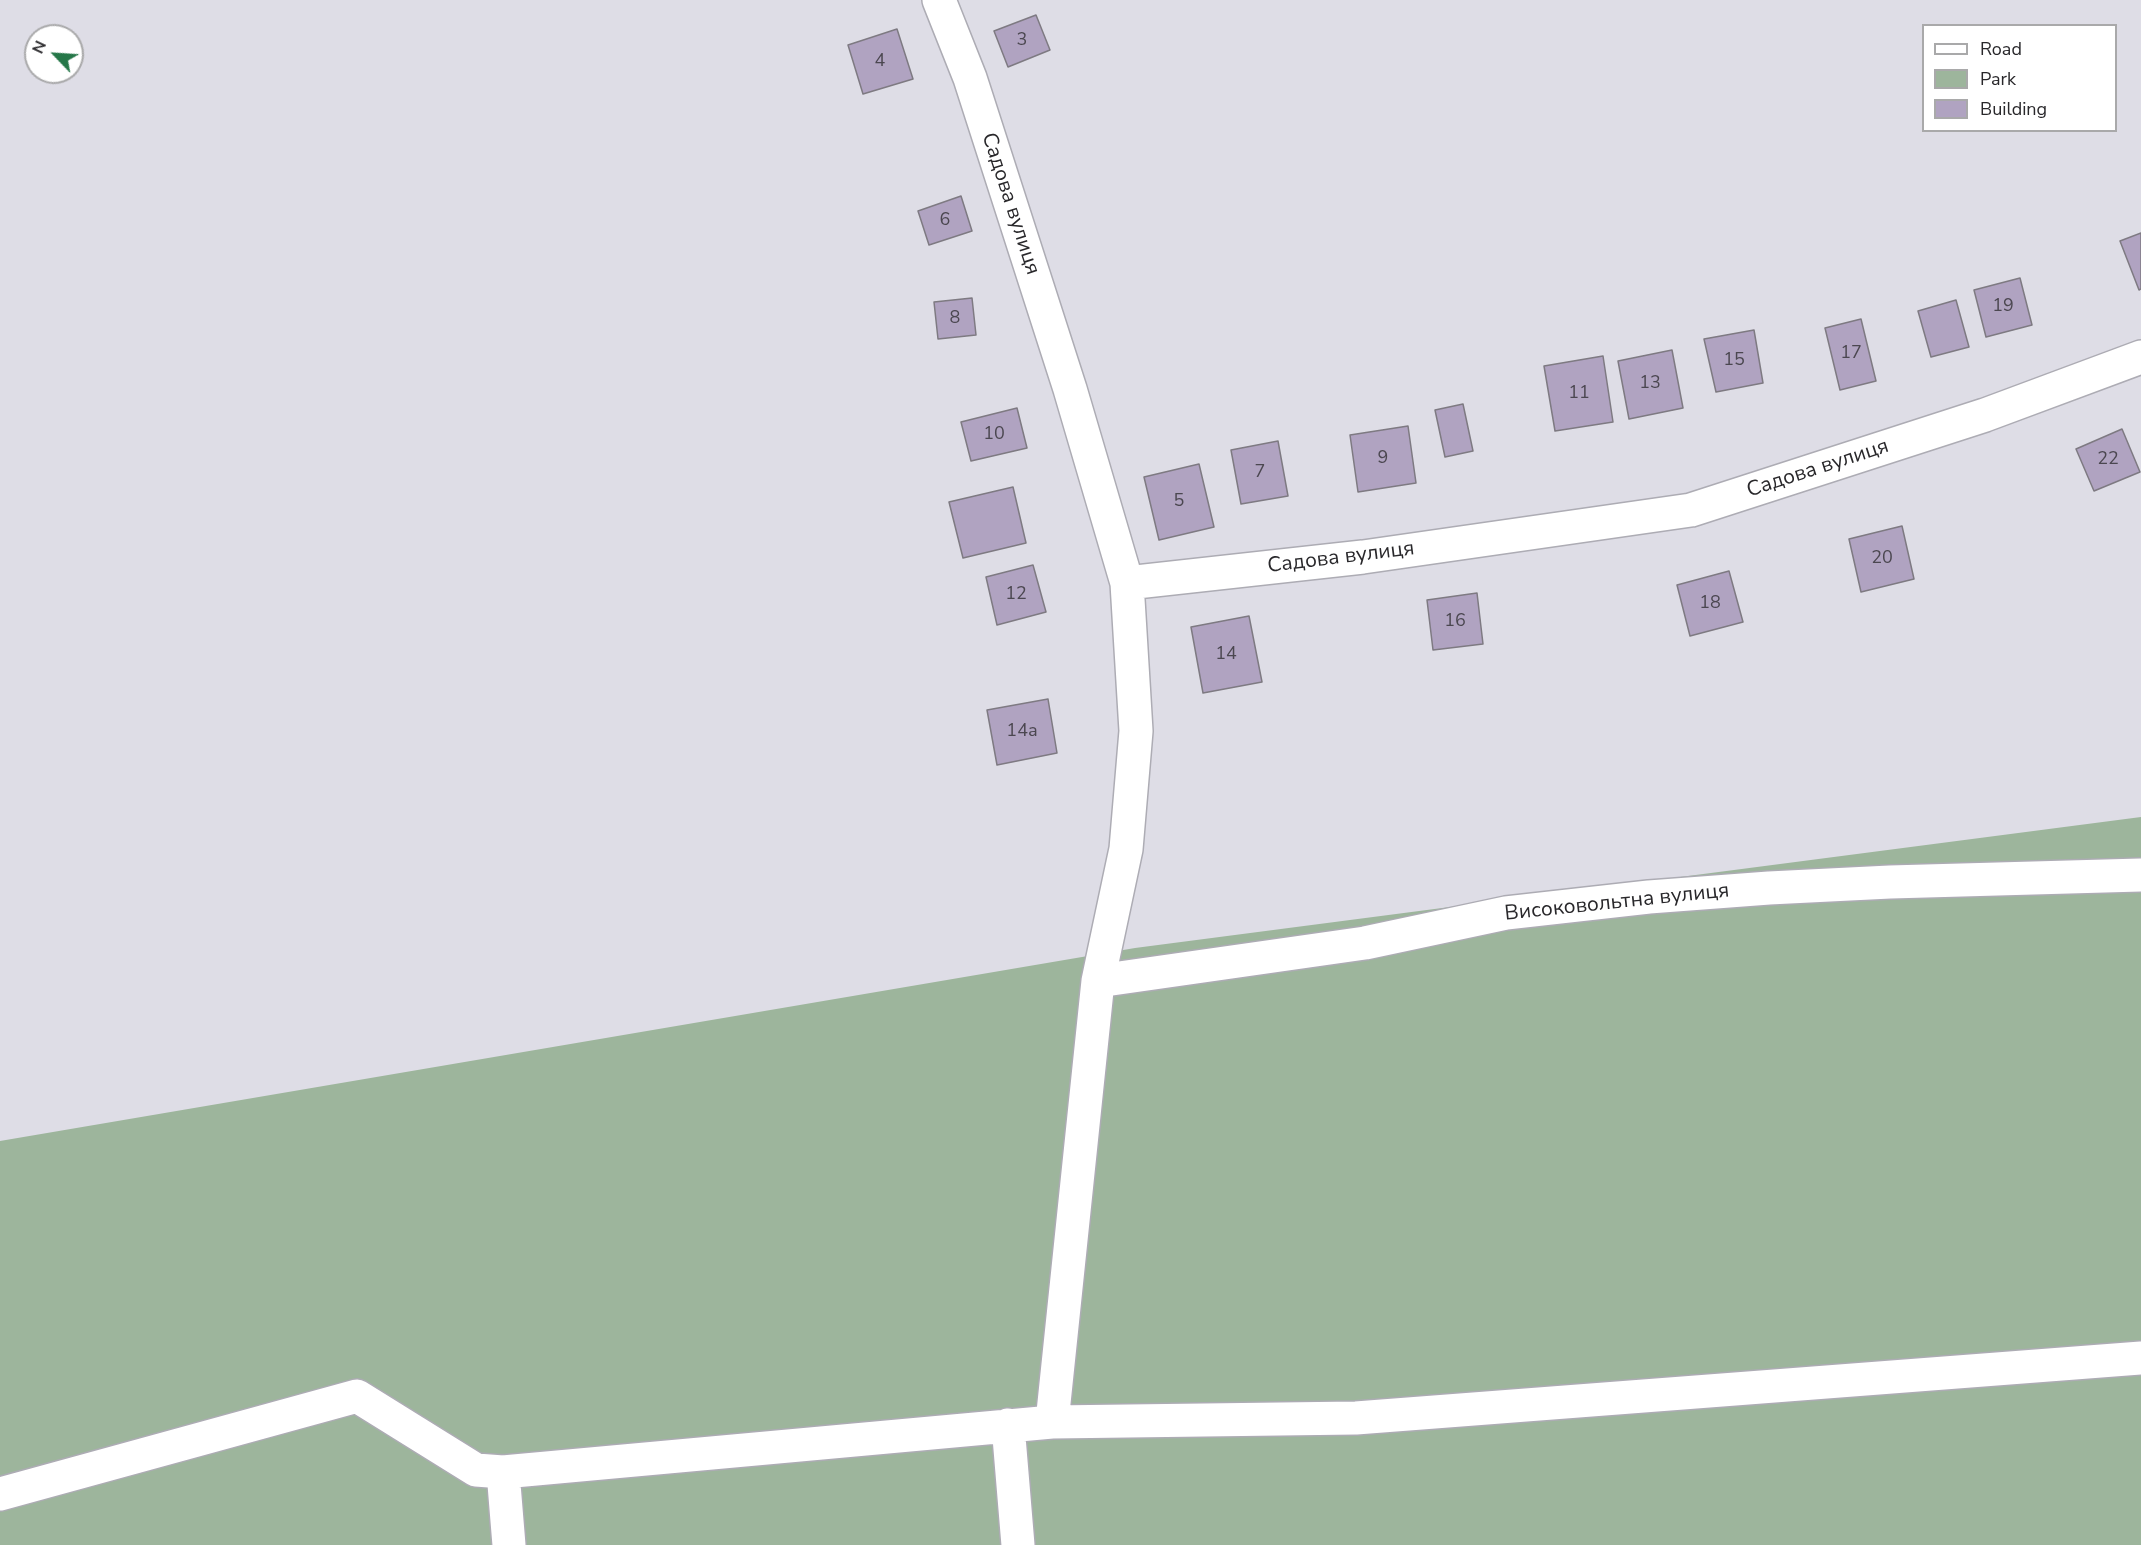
<!DOCTYPE html>
<meta charset="utf-8">
<style>
body{margin:0}
#map{position:relative;width:2141px;height:1545px;overflow:hidden;background:#dedde6;font-family:"Nunito Sans",sans-serif}
canvas{display:block}
.legend{position:absolute;left:1922px;top:24px;width:195px;height:108px;box-sizing:border-box;background:#fff;border:2px solid #a9a9aa;margin:0;padding:8px 10px;list-style:none;font-size:18px;color:#29282b}
.legend li{display:flex;align-items:center;gap:12px;height:30px}
.legend b{width:30px;border:2px solid #a9a9aa}
.north{position:absolute;left:24px;top:24px;width:60px;height:60px;box-sizing:border-box;background:#fff;border:2px solid #a9a9aa;border-radius:50%;rotate:295deg;font-size:16px;font-weight:700;line-height:24px;text-align:center;color:#29282b}
.north::after{content:'';display:block;margin:auto;width:21px;height:27px;background:#257748;clip-path:polygon(50% 0,100% 100%,50% 72%,0 100%)}
</style>
<div id="map">
<canvas width="2141" height="1545"></canvas>
<ul class="legend">
<li><b style="height:8px;background:#fff"></b>Road</li>
<li><b style="height:16px;background:#9db59c"></b>Park</li>
<li><b style="height:16px;background:#b0a3c1"></b>Building</li>
</ul>
<div class="north">N</div>
</div>
<script>
const context = document.querySelector('canvas').getContext('2d');
context.lineJoin = 'round';
function paint(path, color) { context.fillStyle = color; context.fill(path, 'evenodd'); }
function stroke(path, color, width, dash) { context.strokeStyle = color; context.lineWidth = width; context.lineCap = dash ? 'butt' : 'round'; context.setLineDash(dash || []); context.stroke(path); }
function label(font, color, halo, rows, align = 'center') {
  context.font = font + ' "Nunito Sans",sans-serif'; context.lineWidth = 5; context.setLineDash([]); context.textBaseline = 'middle'; context.strokeStyle = halo; context.fillStyle = color; for (const [text, x, y, turn = 0] of rows) {
    context.save(); context.translate(x, y); context.rotate((+turn || 0) * Math.PI / 180); context.textAlign = isNaN(turn) ? turn : align; if (halo) context.strokeText(text, 0, 0); context.fillText(text, 0, 0); context.restore();
  }
}
paint(new Path2D(`
 M2141,817V1545H0V1141L1135,948Z`), '#9db59c');
const building = new Path2D(`
 M1036,15L1050,50L1008,67L994,31Z
 M897,29L913,79L863,94L848,45Z
 M961,196L972,231L929,245L918,211Z
 M2141,233V289L2139,290L2120,241Z
 M2020,278L2032,325L1986,337L1974,290Z
 M972,298L976,335L938,339L934,302Z
 M1956,300L1969,347L1931,357L1918,311Z
 M1861,319L1876,381L1840,390L1825,328Z
 M1754,330L1763,383L1716,392L1704,339Z
 M1672,350L1683,408L1629,419L1618,361Z
 M1603,356L1613,422L1555,431L1544,366Z
 M1463,404L1473,451L1445,457L1435,410Z
 M1017,408L1027,448L971,461L961,422Z
 M1408,426L1416,483L1358,492L1350,435Z
 M2122,429L2140,472L2094,491L2076,449Z
 M1278,441L1288,496L1241,504L1231,450Z
 M1199,464L1214,527L1159,540L1144,477Z
 M1013,487L1026,543L963,558L949,502Z
 M1902,526L1914,579L1861,592L1849,539Z
 M1033,565L1046,612L997,625L986,577Z
 M1729,571L1743,622L1690,636L1677,585Z
 M1477,593L1483,644L1433,650L1427,600Z
 M1249,616L1262,682L1203,693L1191,627Z
 M1048,699L1057,753L997,765L987,710Z`);
paint(building, '#b0a3c1');
stroke(building, '#7e7a82', 1.5);
const minor = new Path2D(`
 M939,0L970,78L1070,389L1127,583L1136,731L1126,849L1098,981L1052,1422
 M1127,583L1363,557L1691,510L1985,415L2141,357
 M1098,981L1365,943L1506,913L1649,897L1769,888L1890,882L2141,875
 M1008,1425L1018,1545
 M503,1472L509,1545
 M0,1494L357,1396L476,1470L503,1472L1052,1422L1356,1418L2141,1358`);
stroke(minor, '#adacb4', 36);
stroke(minor, '#fff', 33);
label('18px', '#4b4750', null, [
 ["3",1022,41],
 ["4",880,62],
 ["6",945,221],
 ["19",2003,307],
 ["8",955,319],
 ["17",1851,354],
 ["15",1734,361],
 ["13",1650,384],
 ["11",1579,394],
 ["10",994,435],
 ["9",1383,459],
 ["22",2108,460],
 ["7",1260,473],
 ["5",1179,502],
 ["20",1882,559],
 ["12",1016,595],
 ["18",1710,604],
 ["16",1455,622],
 ["14",1226,655],
 ["14а",1022,732]
]);
label('21px', '#29282b', '#fff', [
 ["Садова вулиця",1010,204,72],
 ["Садова вулиця",1818,469,-18],
 ["Садова вулиця",1341,558,-7],
 ["Високовольтна вулиця",1617,903,-6]
]);
</script>
